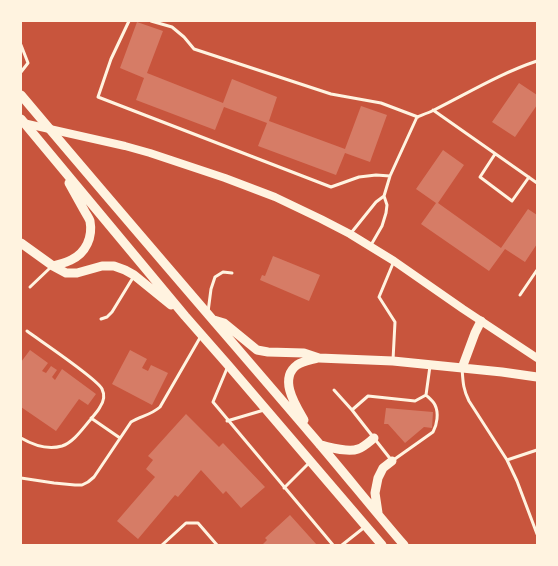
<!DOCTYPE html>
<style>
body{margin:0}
#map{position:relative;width:558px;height:566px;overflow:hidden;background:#c8553d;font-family:Poppins,sans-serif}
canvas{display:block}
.frame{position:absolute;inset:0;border:22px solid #fff3e0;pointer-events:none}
</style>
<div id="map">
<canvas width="558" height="566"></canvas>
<div class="frame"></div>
</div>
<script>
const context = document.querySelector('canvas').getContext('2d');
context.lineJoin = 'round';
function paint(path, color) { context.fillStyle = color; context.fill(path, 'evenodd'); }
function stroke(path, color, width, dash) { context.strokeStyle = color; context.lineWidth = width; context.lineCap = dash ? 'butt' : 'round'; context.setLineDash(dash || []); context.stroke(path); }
paint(new Path2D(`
 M137,22L163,31L147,73L223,103L232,79L277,97L269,121L345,149L361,106L387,115L370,162L345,153L336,175L258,146L267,123L224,107L215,130L136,100L144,78L120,68Z
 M519,83L537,95V105L515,137L492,122Z
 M443,150L464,165L438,203L501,248L528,209L537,215V244L525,262L505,249L489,271L421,224L436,203L416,189Z
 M273,256L320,275L309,301L260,280L262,275L265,276Z
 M30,350L48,363L42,371L46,373L51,366L57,370L52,377L55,380L62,369L96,394L88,405L79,399L56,431L21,407V362Z
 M130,350L147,359L142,368L148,371L151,365L168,373L152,405L112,384Z
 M386,408L433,412L432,428L424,427L405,443L388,424H384Z
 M186,414L219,447L223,443L265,487L241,508L226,491L223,494L201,470L178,497L175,495L138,539L117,521L155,477L146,469L153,460L148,456Z
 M290,515L317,545H262L267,540L265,538Z`), '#d67c66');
stroke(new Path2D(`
 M129,21L111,59L98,97L331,187L359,177L376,175L390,176L417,117C422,115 428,113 434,110C468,93 501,73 537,61
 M151,21L172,27L184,37L194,49L331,94L381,103L418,117
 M21,45L28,63L21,72
 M433,110L537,183
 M495,154L480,177L512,201L529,177
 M351,233L376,202L384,196
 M371,245L382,226L386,213L387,205L384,196L390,176
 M30,287L51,267
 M520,295L537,270
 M208,312L211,289L215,277L223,272L232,273
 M101,319L107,317L112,312L134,276
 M393,360L395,322L379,297L394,261
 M228,366L213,402L333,545
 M462,368C463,382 463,389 469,401L507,460L517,481L537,534
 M334,390L352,410
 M426,395C429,398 433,401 435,405C439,413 437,425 433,432L392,461L352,410L368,396L415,401L426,395L430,366
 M91,418L120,438
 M227,421L264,410
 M21,438C33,445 48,450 62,446C74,442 83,428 91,419C94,415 98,411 100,407C104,401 105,395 102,389C98,379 39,340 27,331
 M507,460L537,450
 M21,478L54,483L75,485H82L88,482L94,477L131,422C141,416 151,415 160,407L201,336
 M284,488L310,462
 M162,545L186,523H198L217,545
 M342,545L366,526`), '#fff3e0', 3);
stroke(new Path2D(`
 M23,123L125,146L150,153L225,178L275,197L321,219L350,234L394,261L463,309L537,358`), '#fff3e0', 8);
stroke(new Path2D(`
 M21,95C117,209 214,321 310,433C342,470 372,508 404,545
 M21,119L185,316L228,365L382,545
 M21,243L53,266L66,273H77L102,266H114L125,270L134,275L171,305
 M53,266C59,264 65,263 71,260C86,253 93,237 90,221C89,218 86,214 84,210C79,201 74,192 69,183
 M214,320L224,323L257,350L268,352L304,353L319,358L393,361L502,372L537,377
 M462,368L475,333L481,321
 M304,420C296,406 278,379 297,365C303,361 311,360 318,358
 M320,445C330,447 348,453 358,449C364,447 369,442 374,438
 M378,513L375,493L378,478L383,468L392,461`), '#fff3e0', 9);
</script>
